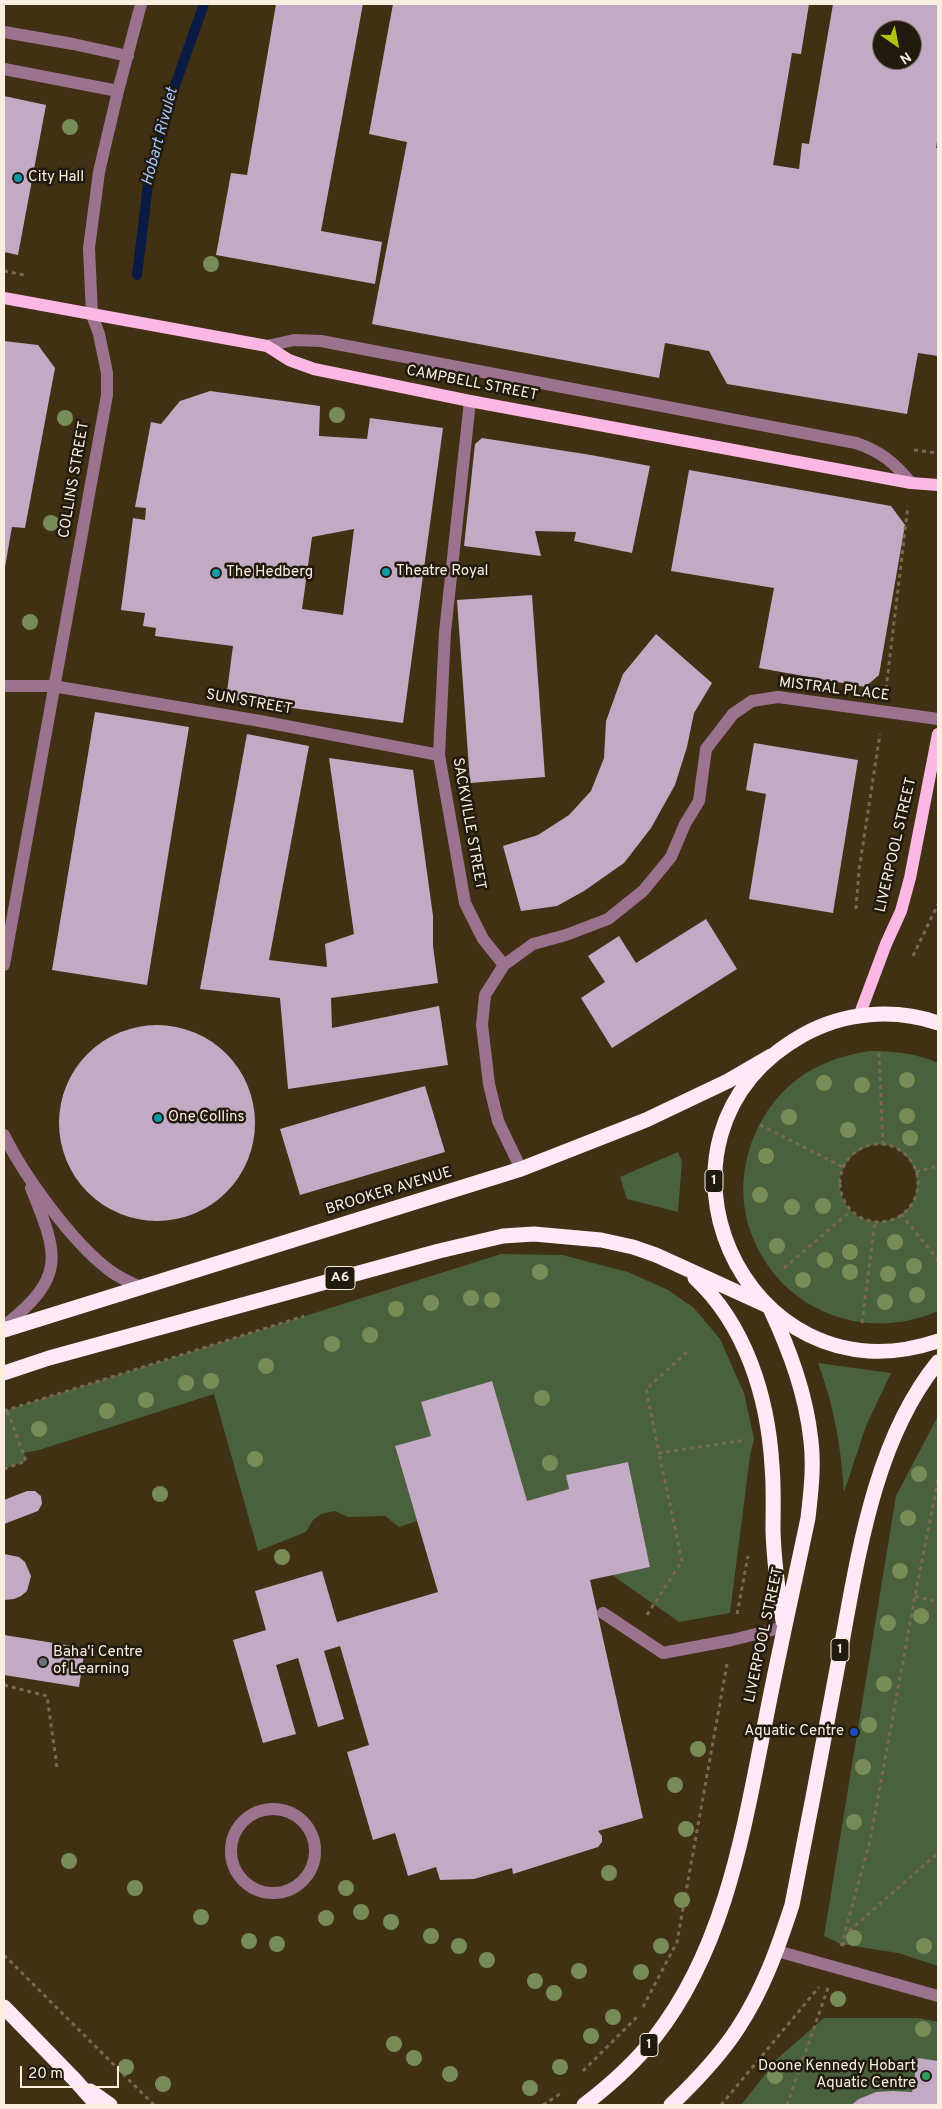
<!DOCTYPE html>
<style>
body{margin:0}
#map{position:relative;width:942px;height:2109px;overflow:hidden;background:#403014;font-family:Overpass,sans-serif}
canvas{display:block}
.frame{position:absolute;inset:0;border:5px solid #faefdf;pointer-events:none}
.north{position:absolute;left:872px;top:20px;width:50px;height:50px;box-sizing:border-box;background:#211a0e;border:1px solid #786f62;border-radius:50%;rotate:147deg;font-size:14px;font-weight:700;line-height:20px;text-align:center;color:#faefdf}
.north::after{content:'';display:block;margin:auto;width:18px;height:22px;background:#adc60d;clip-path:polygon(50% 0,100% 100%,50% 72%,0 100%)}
.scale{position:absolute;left:20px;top:2066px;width:99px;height:22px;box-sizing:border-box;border:2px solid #faefdf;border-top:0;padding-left:6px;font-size:15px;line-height:18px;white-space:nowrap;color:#faefdf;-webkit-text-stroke:4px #211a0e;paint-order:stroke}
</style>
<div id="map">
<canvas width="942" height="2109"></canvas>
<div class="frame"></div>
<div class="north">N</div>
<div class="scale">20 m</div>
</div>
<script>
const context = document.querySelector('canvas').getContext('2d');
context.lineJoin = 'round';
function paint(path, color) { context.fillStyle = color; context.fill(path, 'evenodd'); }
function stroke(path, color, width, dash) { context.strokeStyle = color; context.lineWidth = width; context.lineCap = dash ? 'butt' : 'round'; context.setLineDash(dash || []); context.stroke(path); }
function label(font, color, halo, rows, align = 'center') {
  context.font = font + ' Overpass,sans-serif'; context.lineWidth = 5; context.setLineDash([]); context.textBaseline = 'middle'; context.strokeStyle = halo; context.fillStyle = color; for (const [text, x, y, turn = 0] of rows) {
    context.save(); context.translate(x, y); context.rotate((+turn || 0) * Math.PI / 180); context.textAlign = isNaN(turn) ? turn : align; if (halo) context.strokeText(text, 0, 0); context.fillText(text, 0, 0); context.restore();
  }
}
paint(new Path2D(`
 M869,1051C894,1051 915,1053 938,1063V1311C863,1344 777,1309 750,1230C729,1168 760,1094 819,1066C835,1058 851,1054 869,1051ZM876,1144C881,1145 887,1145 891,1146C913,1154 924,1182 912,1203C907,1211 898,1218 889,1220C840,1233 815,1160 876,1144Z
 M678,1152L682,1161L678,1212L627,1199L620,1177Z
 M501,1254L562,1255L628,1272L668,1290L694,1308L720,1339L744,1393L754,1439L750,1456L730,1613L679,1622L612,1575L650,1567L628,1462L567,1475L569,1489L527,1501L421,1403L431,1436L395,1447L417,1521L399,1527L385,1516L348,1517L335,1511L321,1514L313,1520L306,1532L258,1551L214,1394L39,1450L24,1453L26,1461L4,1469V1411Z
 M818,1363L891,1373L866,1426L844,1492C841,1447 834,1405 818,1363Z
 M938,1416V1966L898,1953L841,1944L824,1936L896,1496Z
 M824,2018H918L938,2022V2105H741L778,2058Z`), '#49623d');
stroke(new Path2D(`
 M137,275L148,184L173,91L204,4`), '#091b44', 10);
paint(new Path2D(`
 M276,4H363L321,231L382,242L375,284L216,255L231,173L247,175Z
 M393,4H809L801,54L792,53L773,165L799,169L802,143L809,144L833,4H938V135L936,148H938V356L918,353L907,414L727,384L709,351L665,343L659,378L372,324L407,142L369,134ZM882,30H912V60H882Z
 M4,96L46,105L18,255L4,252Z
 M4,341L38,345L55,368L25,528L12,527L5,567Z
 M210,391L320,406L319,436L367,439L370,418L443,428L403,723L226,699L233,646L155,636L156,628L143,626L145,613L121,610L133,518L145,520L146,508L135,507L151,422L161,424L180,401ZM354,529L343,615L302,609L312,537Z
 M482,438L591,455L650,466L632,553L574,541L576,532L535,531L541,556L464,546L475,444Z
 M689,470L891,506L905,525L879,675L865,687L759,668L774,588L671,571Z
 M532,595L545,777L470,783L457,600Z
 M656,634L712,683L694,713L687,747L675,785L651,828L624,863L584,891L557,906L521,911L503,846L538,835L569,815L591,791L604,758L606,721L623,674Z
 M95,712L189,727L147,985L52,970Z
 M247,734L309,746L269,960L327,967L325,944L354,934L329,758L413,770L433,916V946L438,983L331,998L332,1028L439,1006L448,1065L288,1089L280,998L200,989Z
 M754,743L858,760L833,913L749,899L766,794L746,790Z
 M706,919L737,969L612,1048L581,998L605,982L588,956L619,936L636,963Z
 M59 1123a98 98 0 1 1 196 0a98 98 0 1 1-196 0Z
 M425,1086L445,1152L300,1195L280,1129Z
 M492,1381L527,1501L569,1489L566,1475L628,1462L650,1567L590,1580L643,1818L598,1831L602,1836V1842L598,1847L513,1874L512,1868L474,1879L440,1880L436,1867L408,1876L395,1833L373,1840L347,1752L369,1745L340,1646L324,1651L344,1719L318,1727L298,1658L276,1665L296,1734L263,1743L233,1640L266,1630L255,1591L322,1571L337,1622L438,1592L395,1446L431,1436L421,1402Z
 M27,1491H35L41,1496L42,1504L38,1511L4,1524V1500Z
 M4,1554L19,1557L25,1562L31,1576L27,1591L21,1596L14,1599L4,1600Z
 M4,1635L85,1648L79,1687L4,1675Z
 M918,2058L938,2061V2105H851L859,2099L876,2092L892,2091L912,2092Z`), '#c2a9c4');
stroke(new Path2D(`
 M4,271L24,275
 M914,450L938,453
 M886,689L908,506
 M856,909L859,870L880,734
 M913,956L938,904
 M879,1053L883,1145
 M760,1125L843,1167
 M840 1183a39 39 0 1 1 78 0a39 39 0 1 1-78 0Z
 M916,1172L938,1166
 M901,1214L938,1260
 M784,1268L851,1211
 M862,1323L875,1222
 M687,1352L646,1389L659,1453L746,1440
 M4,1411L304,1316
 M4,1469L26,1461L7,1410
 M915,1596L938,1602
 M737,1614L748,1556
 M647,1615L682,1561L659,1453
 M4,1685L47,1696L57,1767
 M841,1946L870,1841L915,1596L938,1480
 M843,1946L849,1931L938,1853
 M4,1955L154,2105
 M643,2007L677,1942L727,1664
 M583,2071L637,2017
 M543,2105L563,2092
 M721,2105L819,1987
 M787,2105L828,1988`), '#786951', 3, [4, 4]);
stroke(new Path2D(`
 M4,32L73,44L128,56
 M4,69L118,91
 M267,346L294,340L321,341L856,443C880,451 895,463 911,483
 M470,401L445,632L439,755L465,903L483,939L504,965
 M4,686H53L260,721L439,755
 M4,965L107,395V373L99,334L92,315L89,248L99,172L118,91L141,4
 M4,1135C24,1176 72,1242 109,1270C119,1278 131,1283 143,1288
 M521,1169L498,1121L489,1084L482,1025L485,995L504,965L533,944L566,935L608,919L643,891L671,857L685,824L699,801L706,749L733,714L752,701L778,697L938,719
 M4,1326C66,1277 59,1256 31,1188
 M603,1613L663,1653L732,1640L784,1627
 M231 1851a42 42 0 1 1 84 0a42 42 0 1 1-84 0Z
 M777,1951L938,1996`), '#9c738e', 12);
stroke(new Path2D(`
 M4,298L267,346L289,360L314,369L470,401L911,483L938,485
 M859,1016L886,944L901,911L910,878L938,734`), '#fcb8e4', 12);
stroke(new Path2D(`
 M938,1023C894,1008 844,1012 803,1035C624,1135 742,1407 938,1341
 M695,1278C746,1325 768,1398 772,1466C774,1488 773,1509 773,1531C774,1561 778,1591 783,1621
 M4,1330L521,1169L646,1120L728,1081L771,1056
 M4,1373L49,1358L439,1251L503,1236L534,1234L601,1240L633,1247L656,1255L768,1306
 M4,2007L75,2080L97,2105
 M90,2091L110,2105
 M584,2105C610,2085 635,2063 655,2037C726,1946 744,1828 766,1718C779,1651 794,1585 808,1518C811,1492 814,1466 811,1441C806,1394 790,1351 770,1308
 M671,2105C695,2082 720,2056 738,2028C763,1990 778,1948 792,1905C808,1825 823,1744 838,1664C857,1564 872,1443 938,1362`), '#fee9f6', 15);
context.fillStyle = '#788c57';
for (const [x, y] of [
 [70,127],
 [211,264],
 [337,415],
 [65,418],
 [51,523],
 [30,622],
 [907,1080],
 [824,1083],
 [862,1085],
 [907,1116],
 [789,1117],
 [848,1130],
 [910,1138],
 [766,1156],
 [760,1195],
 [823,1206],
 [792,1207],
 [895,1242],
 [777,1246],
 [850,1252],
 [825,1260],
 [914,1266],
 [540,1272],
 [850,1272],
 [888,1274],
 [803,1280],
 [917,1295],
 [471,1298],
 [492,1300],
 [885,1302],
 [431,1303],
 [396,1309],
 [370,1335],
 [332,1344],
 [266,1366],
 [211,1381],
 [186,1383],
 [542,1398],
 [146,1400],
 [107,1411],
 [39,1429],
 [255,1459],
 [550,1463],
 [919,1474],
 [160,1494],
 [908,1518],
 [282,1557],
 [900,1571],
 [921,1616],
 [888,1623],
 [884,1684],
 [869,1725],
 [698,1749],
 [863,1767],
 [675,1785],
 [854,1822],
 [686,1829],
 [69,1861],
 [609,1873],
 [135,1888],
 [346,1888],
 [682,1900],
 [361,1912],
 [201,1917],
 [326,1918],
 [391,1922],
 [431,1936],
 [854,1938],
 [249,1941],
 [277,1944],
 [459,1946],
 [661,1946],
 [924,1946],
 [487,1960],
 [579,1971],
 [641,1972],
 [535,1981],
 [554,1993],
 [838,1999],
 [613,2017],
 [923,2029],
 [591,2036],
 [394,2044],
 [414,2058],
 [126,2067],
 [560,2067],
 [450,2074],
 [775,2076],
 [163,2084],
 [530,2088]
]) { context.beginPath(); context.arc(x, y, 8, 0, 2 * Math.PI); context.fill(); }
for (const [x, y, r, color] of [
 [18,178,5,"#0f9aa8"],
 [386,572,5,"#0f9aa8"],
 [216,573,5,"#0f9aa8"],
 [158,1118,5,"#0f9aa8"],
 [43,1662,5,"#6b7280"],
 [854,1732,5,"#1a4fb4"],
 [926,2076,5,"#2e9e5b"]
]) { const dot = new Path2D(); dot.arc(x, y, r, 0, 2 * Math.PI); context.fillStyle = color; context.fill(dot); stroke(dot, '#211a0e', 2); }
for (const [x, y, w] of [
 [714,1181,18],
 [340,1278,30],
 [840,1650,18],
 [649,2045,18]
]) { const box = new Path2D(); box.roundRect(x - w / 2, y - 11.5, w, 23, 4); context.fillStyle = '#211a0e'; context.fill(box); stroke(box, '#faefdf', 1); }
label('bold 14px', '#faefdf', null, [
 ["1",714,1181],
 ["A6",340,1278],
 ["1",840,1650],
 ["1",649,2045]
]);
label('15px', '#faefdf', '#211a0e', [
 ["City Hall",28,178],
 ["Theatre Royal",396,572],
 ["The Hedberg",226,573],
 ["One Collins",168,1118],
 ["Baha'i Centre",53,1653],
 ["of Learning",53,1670],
 ["Aquatic Centre",844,1732,"right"],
 ["Doone Kennedy Hobart",916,2067,"right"],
 ["Aquatic Centre",916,2084,"right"]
], 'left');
label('15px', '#faefdf', '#211a0e', [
 ["CAMPBELL STREET",472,384,11],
 ["COLLINS STREET",75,480,-80],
 ["MISTRAL PLACE",834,690,7],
 ["SUN STREET",249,703,10],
 ["SACKVILLE STREET",468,824,80],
 ["LIVERPOOL STREET",897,845,-77],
 ["BROOKER AVENUE",389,1192,-17],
 ["LIVERPOOL STREET",765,1635,-78]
]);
label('italic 16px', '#a6c5ff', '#211a0e', [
 ["Hobart Rivulet",161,137,-75]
]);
</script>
